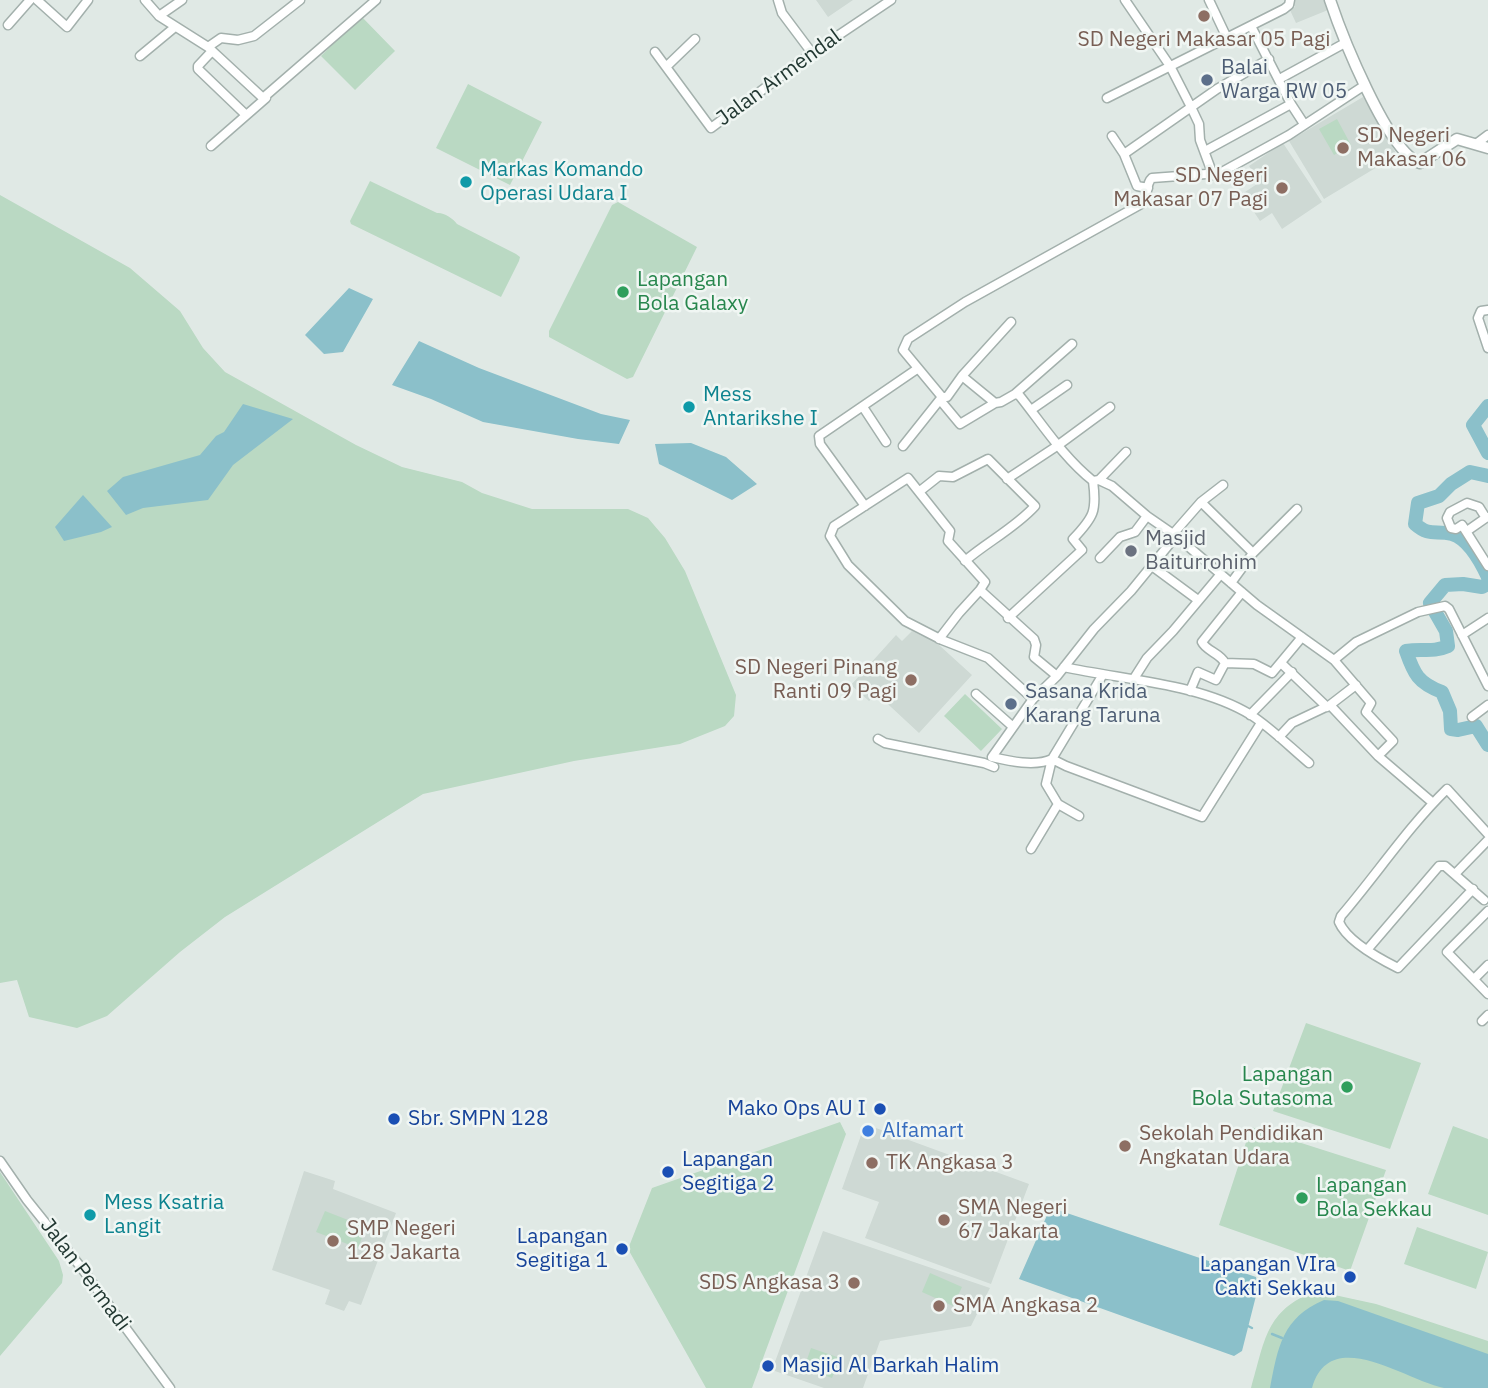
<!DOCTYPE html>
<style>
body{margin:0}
canvas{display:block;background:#e0e9e5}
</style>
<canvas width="1488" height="1388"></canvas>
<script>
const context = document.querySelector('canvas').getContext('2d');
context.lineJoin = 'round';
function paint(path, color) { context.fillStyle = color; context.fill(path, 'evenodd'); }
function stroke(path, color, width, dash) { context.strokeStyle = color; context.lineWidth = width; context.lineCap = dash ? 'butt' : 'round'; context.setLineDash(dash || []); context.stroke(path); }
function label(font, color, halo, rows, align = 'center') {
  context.font = font + ' "IBM Plex Sans",sans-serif'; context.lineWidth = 5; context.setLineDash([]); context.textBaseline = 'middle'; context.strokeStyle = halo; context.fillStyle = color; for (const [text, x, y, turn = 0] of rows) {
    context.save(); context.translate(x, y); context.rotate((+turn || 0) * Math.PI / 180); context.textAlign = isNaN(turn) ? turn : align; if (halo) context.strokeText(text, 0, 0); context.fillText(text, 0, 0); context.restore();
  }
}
paint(new Path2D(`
 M816,0H853L828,17Z
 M1292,0H1325L1328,10L1296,23L1290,10L1295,7Z
 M1363,97L1397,155L1324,199L1289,141Z
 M1283,143L1322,202L1282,229L1272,213L1260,221L1242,194L1260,182L1249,166Z
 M912,631L924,637L928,635L972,675L919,733L877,694L869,701L851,685L896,635L902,641Z
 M865,1124L1029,1184L991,1284L865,1238L879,1202L842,1189Z
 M304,1171L335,1181L333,1189L396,1213L361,1305L349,1301L344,1311L325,1304L330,1290L272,1270Z
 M823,1231L990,1288L971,1326L880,1341L863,1388H824L772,1370Z`), '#ced9d4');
paint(new Path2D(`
 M361,16L395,51L355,90L321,56Z
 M468,84L542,122L510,185L436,148Z
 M1337,119L1351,145L1334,155L1319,129Z
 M370,181L437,213C443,212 453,218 457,224L516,254L520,257L519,261L501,297L351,224L350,221Z
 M0,195L130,268L180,311L203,348L225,372L356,445L402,467L462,482L482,493L532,509H628L648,518L665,538L685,571L736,695L734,716L725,726L680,744L574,761L423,794L225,917L180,952L107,1016L77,1028L29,1017L17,980L0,983Z
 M618,202L697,247L633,377L627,379L549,337V331L612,205Z
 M965,694L1002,729L981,751L944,716Z
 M1306,1023L1421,1063L1390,1149L1273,1111Z
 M840,1122L846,1134L752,1388H706L628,1249L652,1188Z
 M1453,1126L1488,1139V1215L1428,1194Z
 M1251,1127L1386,1170L1350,1271L1219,1225Z
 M0,1172L59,1261L63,1275L62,1283L0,1356Z
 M325,1211L366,1227L358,1248L316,1232Z
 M1417,1227L1488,1252L1476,1289L1404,1264Z
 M930,1273L962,1287L953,1306L922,1292Z
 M1316,1291L1376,1304L1488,1341V1388H1251C1265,1341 1265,1310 1316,1291Z
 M811,1348L840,1358L832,1378L804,1368Z`), '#bad9c3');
paint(new Path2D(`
 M349,288L373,299L343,352L324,354L305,335Z
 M419,341L479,368L601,414L630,420L619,444L578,439L483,422L431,399L392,385Z
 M243,404L293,419L233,465L208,500L143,508L126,515L107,491L123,477L200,455L216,436L224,432Z
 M691,443L726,457L757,484L732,500L659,464L655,444Z
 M83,495L112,527L101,532L64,541L55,527Z
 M1055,1209L1256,1277L1258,1288L1242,1351L1234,1356L1019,1279L1048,1213Z
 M1324,1300L1338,1301L1488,1354V1388C1474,1388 1458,1388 1444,1388C1405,1380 1330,1324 1312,1388H1270C1278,1347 1282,1318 1324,1300Z`), '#8bc0ca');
stroke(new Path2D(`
 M1248,1326L1252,1328
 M1272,1334L1282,1338`), '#8bc0ca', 2.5);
stroke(new Path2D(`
 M1488,406L1473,425L1488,453
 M1488,476L1470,472L1451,484L1439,496L1418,503L1415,524C1430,537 1435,530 1452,534C1469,539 1481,562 1488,577
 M1488,584L1482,587L1463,584L1445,585L1430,603L1446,631L1448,646C1432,653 1423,648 1406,651C1414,674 1418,683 1442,692L1450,711L1451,729L1458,730L1476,726L1488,745`), '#8bc0ca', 14);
const minor = new Path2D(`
 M37,0L67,27L88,0
 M145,0L159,16L208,47L263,98L376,0
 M778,0L782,13L812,53
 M1125,0L1170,66L1191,107L1199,124L1200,140L1213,175
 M1209,0L1227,38
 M159,16L182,0
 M8,25L30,0
 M1251,26L1291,104L1304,124
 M208,47L221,38L238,40L254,36L300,0
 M212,51L198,66V69L246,115
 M655,52L711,128L812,53L891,0
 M140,56L175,27
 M667,66L695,39
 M1283,77L1345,43
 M1365,85L1289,135L1220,173L1152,178C1145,184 1149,196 1143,203L965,302L908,339L903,350L942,397H947L962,376L995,403L1001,402L1015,394L1019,395C1043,425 1063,457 1093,481L1099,480L1112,486L1147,516L1176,536L1257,605L1334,660L1371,703L1366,712L1393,741L1378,756
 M1107,98L1284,9L1289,5L1290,0
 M1112,136L1124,154L1137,186L1148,188
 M1476,144L1488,135
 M211,146L266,98
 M1205,151L1291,104
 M1124,154L1217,89L1269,59
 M1488,310L1481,311L1478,318L1488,348
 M962,376L1011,322
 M1015,394L1072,344
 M940,400L960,424L995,403
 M863,407L886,442
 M1031,410L1067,385
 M903,446L942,397
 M1007,479L1057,446L1110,407
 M1099,480L1126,452
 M920,491L939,476L953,477L988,459L1035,506C1015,528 987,542 965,561
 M1201,502L1253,553
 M865,506L820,444L819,436L917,369
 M1486,518L1479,507L1467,503L1450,512L1447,518L1451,528L1456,529L1462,525L1488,566
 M1467,531L1487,517
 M1173,534L1201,502L1223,485
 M1100,558L1120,537L1135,532L1147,516
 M1152,566L1198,600
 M1231,583L1253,553L1297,509
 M1008,618L1082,550L1073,539C1094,517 1097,511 1093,481
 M1462,635L1488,618
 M939,639L959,613L980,590
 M1334,660L1356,642L1418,612L1445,606L1449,609L1488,686
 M1225,663L1254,664L1272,673L1302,637
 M1225,663C1220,653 1206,651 1202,642L1242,592
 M1281,663L1327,707
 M1064,667C1123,680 1199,683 1251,715C1271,728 1290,747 1309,763
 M1133,680L1147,658L1173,631L1220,575
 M1190,691L1198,672L1216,680L1225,663
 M976,694L1012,726
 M1033,699L988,658L942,640L905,621L848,565L830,536L834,526L908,478L950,531L948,541L985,582L980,590L1034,639L1036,645L1034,657L1057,676
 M1330,705L1378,756L1433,803
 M1250,715L1292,672
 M1472,717L1488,705
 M1279,737L1292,723L1330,705L1356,685
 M878,739L885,743L984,763L994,767
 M1052,759C1035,767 1009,761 992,757L1033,699L1057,676L1094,629L1131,591L1176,536
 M1052,759L1066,766L1202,817L1261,723
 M1079,816L1058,804L1046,784L1052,759L1102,676
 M1031,849L1058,804
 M1455,874L1488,840
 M1473,889L1398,968C1380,959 1347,941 1339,922L1341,916C1377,874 1408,827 1447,789L1488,834
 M1488,911L1447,952L1488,994
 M1367,950L1439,866H1445L1484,900
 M1474,979L1488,965
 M1482,1021L1488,1015
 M0,1161L27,1200L80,1266L170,1388`);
const tertiary = new Path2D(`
 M1330,0C1341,33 1388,153 1420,163L1457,139L1488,148`);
stroke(minor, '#a3b0ac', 11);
stroke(tertiary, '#a3b0ac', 13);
stroke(minor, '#fff', 8);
stroke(tertiary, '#fff', 10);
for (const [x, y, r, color] of [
 [1204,16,7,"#8d6e63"],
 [1207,80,7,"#5c6f8a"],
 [1343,148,7,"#8d6e63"],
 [466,182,7,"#0f9aa8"],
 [1282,188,7,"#8d6e63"],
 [623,292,7,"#2e9e5b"],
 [689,407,7,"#0f9aa8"],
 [1131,551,7,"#6b7280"],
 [911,680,7,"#8d6e63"],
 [1011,704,7,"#5c6f8a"],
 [1347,1087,7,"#2e9e5b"],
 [880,1109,7,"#1a4fb4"],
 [394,1119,7,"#1a4fb4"],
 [868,1131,7,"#3f7fe0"],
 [1125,1146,7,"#8d6e63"],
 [872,1163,7,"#8d6e63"],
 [668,1172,7,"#1a4fb4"],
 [1302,1198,7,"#2e9e5b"],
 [90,1215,7,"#0f9aa8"],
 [944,1220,7,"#8d6e63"],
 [333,1241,7,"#8d6e63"],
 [622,1249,7,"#1a4fb4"],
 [1350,1277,7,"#1a4fb4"],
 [854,1283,7,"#8d6e63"],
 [939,1306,7,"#8d6e63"],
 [768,1366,7,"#1a4fb4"]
]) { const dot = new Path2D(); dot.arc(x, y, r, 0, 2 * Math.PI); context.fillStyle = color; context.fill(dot); stroke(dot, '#f0f6f3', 2.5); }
label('21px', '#785e54', '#f0f6f3', [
 ["SD Negeri Makasar 05 Pagi",1204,40,"center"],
 ["SD Negeri",1357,136],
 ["Makasar 06",1357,160],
 ["SD Negeri",1268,176,"right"],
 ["Makasar 07 Pagi",1268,200,"right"],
 ["SD Negeri Pinang",897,668,"right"],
 ["Ranti 09 Pagi",897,692,"right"],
 ["Sekolah Pendidikan",1139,1134],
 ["Angkatan Udara",1139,1158],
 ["TK Angkasa 3",886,1163],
 ["SMA Negeri",958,1208],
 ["67 Jakarta",958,1232],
 ["SMP Negeri",347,1229],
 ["128 Jakarta",347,1253],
 ["SDS Angkasa 3",840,1283,"right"],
 ["SMA Angkasa 2",953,1306]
], 'left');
label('21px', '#4e5e75', '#f0f6f3', [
 ["Balai",1221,68],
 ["Warga RW 05",1221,92],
 ["Sasana Krida",1025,692],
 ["Karang Taruna",1025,716]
], 'left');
label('21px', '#223832', '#f0f6f3', [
 ["Jalan Armendal",779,78,-36],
 ["Jalan Permadi",85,1275,53]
]);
label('21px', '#0d838f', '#f0f6f3', [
 ["Markas Komando",480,170],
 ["Operasi Udara I",480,194],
 ["Mess",703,395],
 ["Antarikshe I",703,419],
 ["Mess Ksatria",104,1203],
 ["Langit",104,1227]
], 'left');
label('21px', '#27864d', '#f0f6f3', [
 ["Lapangan",637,280],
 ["Bola Galaxy",637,304],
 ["Lapangan",1333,1075,"right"],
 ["Bola Sutasoma",1333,1099,"right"],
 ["Lapangan",1316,1186],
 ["Bola Sekkau",1316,1210]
], 'left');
label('21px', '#5b616d', '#f0f6f3', [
 ["Masjid",1145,539],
 ["Baiturrohim",1145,563]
], 'left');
label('21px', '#164399', '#f0f6f3', [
 ["Mako Ops AU I",866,1109],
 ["Sbr. SMPN 128",408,1119,"left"],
 ["Lapangan",682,1160,"left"],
 ["Segitiga 2",682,1184,"left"],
 ["Lapangan",608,1237],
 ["Segitiga 1",608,1261],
 ["Lapangan VIra",1336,1265],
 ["Cakti Sekkau",1336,1289],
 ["Masjid Al Barkah Halim",782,1366,"left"]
], 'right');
label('21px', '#366cbe', '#f0f6f3', [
 ["Alfamart",882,1131]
], 'left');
</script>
